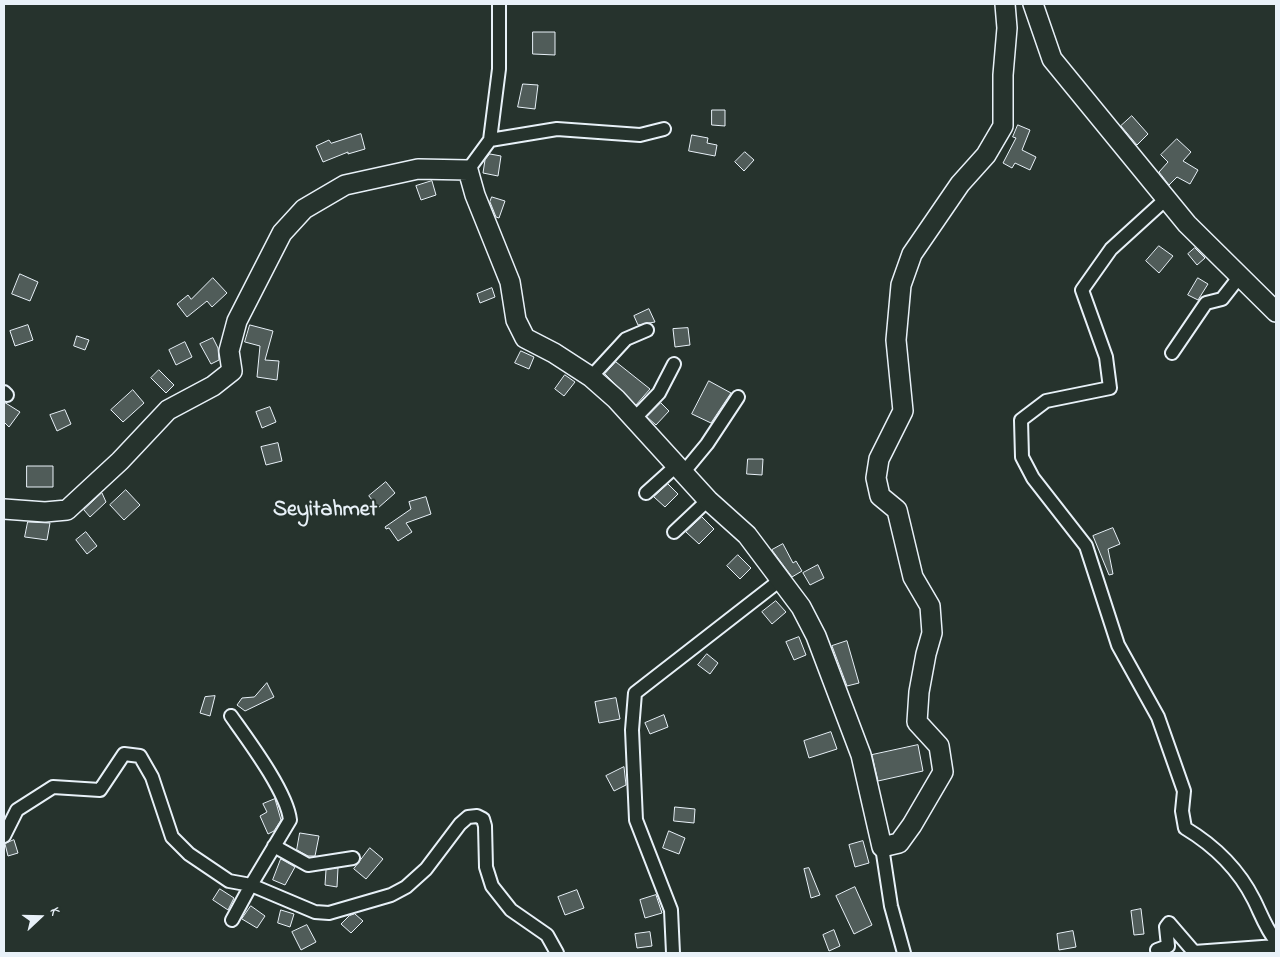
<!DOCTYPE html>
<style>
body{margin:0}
#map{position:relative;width:1280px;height:957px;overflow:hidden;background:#26332d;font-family:"Indie Flower",sans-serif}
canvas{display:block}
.frame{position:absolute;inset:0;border:5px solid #e8f1f8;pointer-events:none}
.north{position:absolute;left:15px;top:892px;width:50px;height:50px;-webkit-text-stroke:4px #26332d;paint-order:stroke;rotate:69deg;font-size:14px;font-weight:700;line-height:20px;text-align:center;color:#e8f1f8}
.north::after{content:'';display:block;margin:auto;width:18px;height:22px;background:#e8f1f8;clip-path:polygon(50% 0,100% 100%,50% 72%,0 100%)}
</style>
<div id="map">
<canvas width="1280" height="957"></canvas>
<div class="frame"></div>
<div class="north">K</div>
</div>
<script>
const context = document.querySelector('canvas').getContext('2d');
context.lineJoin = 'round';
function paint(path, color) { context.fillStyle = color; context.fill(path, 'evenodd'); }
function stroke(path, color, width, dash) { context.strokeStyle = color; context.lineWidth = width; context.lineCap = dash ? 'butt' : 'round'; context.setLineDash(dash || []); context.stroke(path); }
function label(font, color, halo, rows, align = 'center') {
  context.font = font + ' "Indie Flower",sans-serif'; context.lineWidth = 4; context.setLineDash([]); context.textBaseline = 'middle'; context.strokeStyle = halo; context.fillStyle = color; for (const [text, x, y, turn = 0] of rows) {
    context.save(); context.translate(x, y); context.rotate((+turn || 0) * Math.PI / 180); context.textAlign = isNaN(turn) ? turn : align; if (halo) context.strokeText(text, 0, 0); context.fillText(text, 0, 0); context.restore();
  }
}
const building = new Path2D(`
 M533,32H555V55L533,54Z
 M523,84L538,85L535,109L518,107Z
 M712,110H725V126L712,125Z
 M1132,116L1148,134L1137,145L1121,126Z
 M1018,125L1030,130L1022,150L1036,157L1030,170L1015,163L1012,168L1003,163L1016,138L1013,137Z
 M361,134L365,149L348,154V152L323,162L316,146L329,140L331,143Z
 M692,135L708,138L707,143L717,145L715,156L689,151Z
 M1177,139L1191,152L1183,161L1198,170L1190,184L1177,177L1169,185L1159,172L1168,162L1161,155Z
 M745,152L754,160L744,171L735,162Z
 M490,154L501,156L498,176L483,173L485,160Z
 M432,181L436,195L421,200L416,186Z
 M492,197L505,201L499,218L496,217L490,202Z
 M1159,246L1173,256L1159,273L1146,261Z
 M1195,248L1205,258L1197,265L1188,254Z
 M20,274L38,282L30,301L12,294Z
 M213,278L227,293L212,307L207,301L187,317L177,304L188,295L191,299Z
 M1198,278L1208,284L1198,300L1188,295Z
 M492,288L495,297L480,303L477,294Z
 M649,309L655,322L638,325L634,316Z
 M28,325L33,340L15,346L10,331Z
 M250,325L273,331L265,360L279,361L277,380L257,377L260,346L245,342Z
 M688,328L690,345L675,347L673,329Z
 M77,336L89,340L85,350L74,346Z
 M213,338L218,348L219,360L211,364L200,344Z
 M185,342L192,357L176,365L169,350Z
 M521,351L534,357L529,369L515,363Z
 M616,362L650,389L636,405L605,374Z
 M159,370L174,385L166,393L151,378Z
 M565,375L575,382L564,396L555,389Z
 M709,381L731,393L711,423L692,414Z
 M133,390L144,403L123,422L111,410Z
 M4,402L20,412L9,427L4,422Z
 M661,403L669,411L656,425L647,417Z
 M270,407L276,422L262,428L256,412Z
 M65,410L71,424L57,431L50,415Z
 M278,443L282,461L266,465L261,447Z
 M748,459H763L762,475L747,474Z
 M27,466H53V487H27Z
 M386,482L395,493L378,508L369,496Z
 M668,484L678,494L665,507L654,497Z
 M126,490L140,505L124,520L110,505Z
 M102,493L106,502L90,517L84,510Z
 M426,497L431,514L406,523L412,532L398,541L389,528L386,529L385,527L411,509L409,502Z
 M702,517L714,529L699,544L686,532Z
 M28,522L50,523L47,540L25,537Z
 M1113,528L1120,544L1108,549L1113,574L1109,575L1093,536Z
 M86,532L97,546L87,554L76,540Z
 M783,544L793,563L796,561L802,571L792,577L772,550Z
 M738,555L751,568L740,579L727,566Z
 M818,565L824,578L810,585L803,573Z
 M776,601L786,612L772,624L762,612Z
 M799,637L806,655L794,660L786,642Z
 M847,641L859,683L847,686L832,646Z
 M707,654L718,663L710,674L698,665Z
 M267,683L274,697L245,711L237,705L242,698L254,697Z
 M215,696L210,716L200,713L205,697Z
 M616,698L620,719L599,723L595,702Z
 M664,715L668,727L650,734L645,723Z
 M831,732L837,749L809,758L804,741Z
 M918,745L923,771L878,781L872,755Z
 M624,767L626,785L614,791L606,776Z
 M275,799L281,820L274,831L268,834L260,816L267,812L263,804Z
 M675,807L695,809L694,823L674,821Z
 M669,831L685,838L679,854L663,848Z
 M300,833L319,836L315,856H308L297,850Z
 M14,840L18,853L8,856L5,844Z
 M863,841L869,863L855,867L849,845Z
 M370,848L383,859L366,879L354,869Z
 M281,859L295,867L285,885L273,880Z
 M338,868L337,887L325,885L326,870Z
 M809,868L820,895L811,898L804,869Z
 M855,887L872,925L854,934L836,896Z
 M220,889L234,898L228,910L213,900Z
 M577,890L584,908L565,915L558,897Z
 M656,895L662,913L645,918L640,900Z
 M251,906L265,916L257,928L242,919Z
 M1141,909L1144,934L1134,935L1131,911Z
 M281,910L294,914L290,927L278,923Z
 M355,914L363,921L351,933L341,924L349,916Z
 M307,925L316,942L301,950L292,932Z
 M834,930L840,946L829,951L823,935Z
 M1073,931L1076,947L1059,950L1057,934Z
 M650,932L652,946L637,948L635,934Z`);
paint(building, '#505c59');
stroke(building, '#e8f1f8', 1);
const street = new Path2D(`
 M490,140L557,129L640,135L664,129
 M468,170L490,140L499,69V4
 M1167,198L1111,249L1082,290L1106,357L1110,388L1046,401L1021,420L1022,457L1033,478L1086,546L1118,645L1158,717L1184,791L1182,811L1185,828C1215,846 1238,868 1254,900C1261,914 1266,929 1276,941
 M1172,353L1206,303L1222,299L1240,276
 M591,377L626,339L647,330
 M4,392L7,395
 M634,419L659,393L674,364
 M683,473L707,444L738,397
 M646,493L676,466
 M674,532L708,500
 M4,836L17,810L53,787L100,790L124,754L140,756L152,777L172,837L189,854L229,881L251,885L290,820C287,792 248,740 231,716
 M274,846L308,865L353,858
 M882,847L891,906L904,953
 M232,920L251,885L315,912L329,913L391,895L406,887L426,869L460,824L468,817L477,816L483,819L485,826L486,867L492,886L511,910L547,935L557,953
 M1157,950L1168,946L1166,927L1169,923L1194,952L1276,946
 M673,953L671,910L636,820L632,730L635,693L779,581`);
const secondary = new Path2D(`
 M1033,4L1052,59L1187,224L1276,312
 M4,509L45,512L67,510L120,461L168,410L213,386L232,371L229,351L237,321L282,233L304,209L345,185L418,169L468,170L475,195L510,282L516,320L525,338L554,353L591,377L616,399L708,500L747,535L801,607L816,636L861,755L882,847L899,843L912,825L943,772L939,746L917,722L919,692L926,654L932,633L930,606L913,577L897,510L880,496L876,478L879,459L903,411L896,340L901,285L912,254L960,184L986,155L1003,126V75L1007,28L1005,4`);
stroke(street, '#e8f1f8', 16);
stroke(secondary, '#e8f1f8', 22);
stroke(street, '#26332d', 12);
stroke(secondary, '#26332d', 19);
label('bold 22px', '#e8f1f8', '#26332d', [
 ["Seyitahmet",325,511]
]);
</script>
